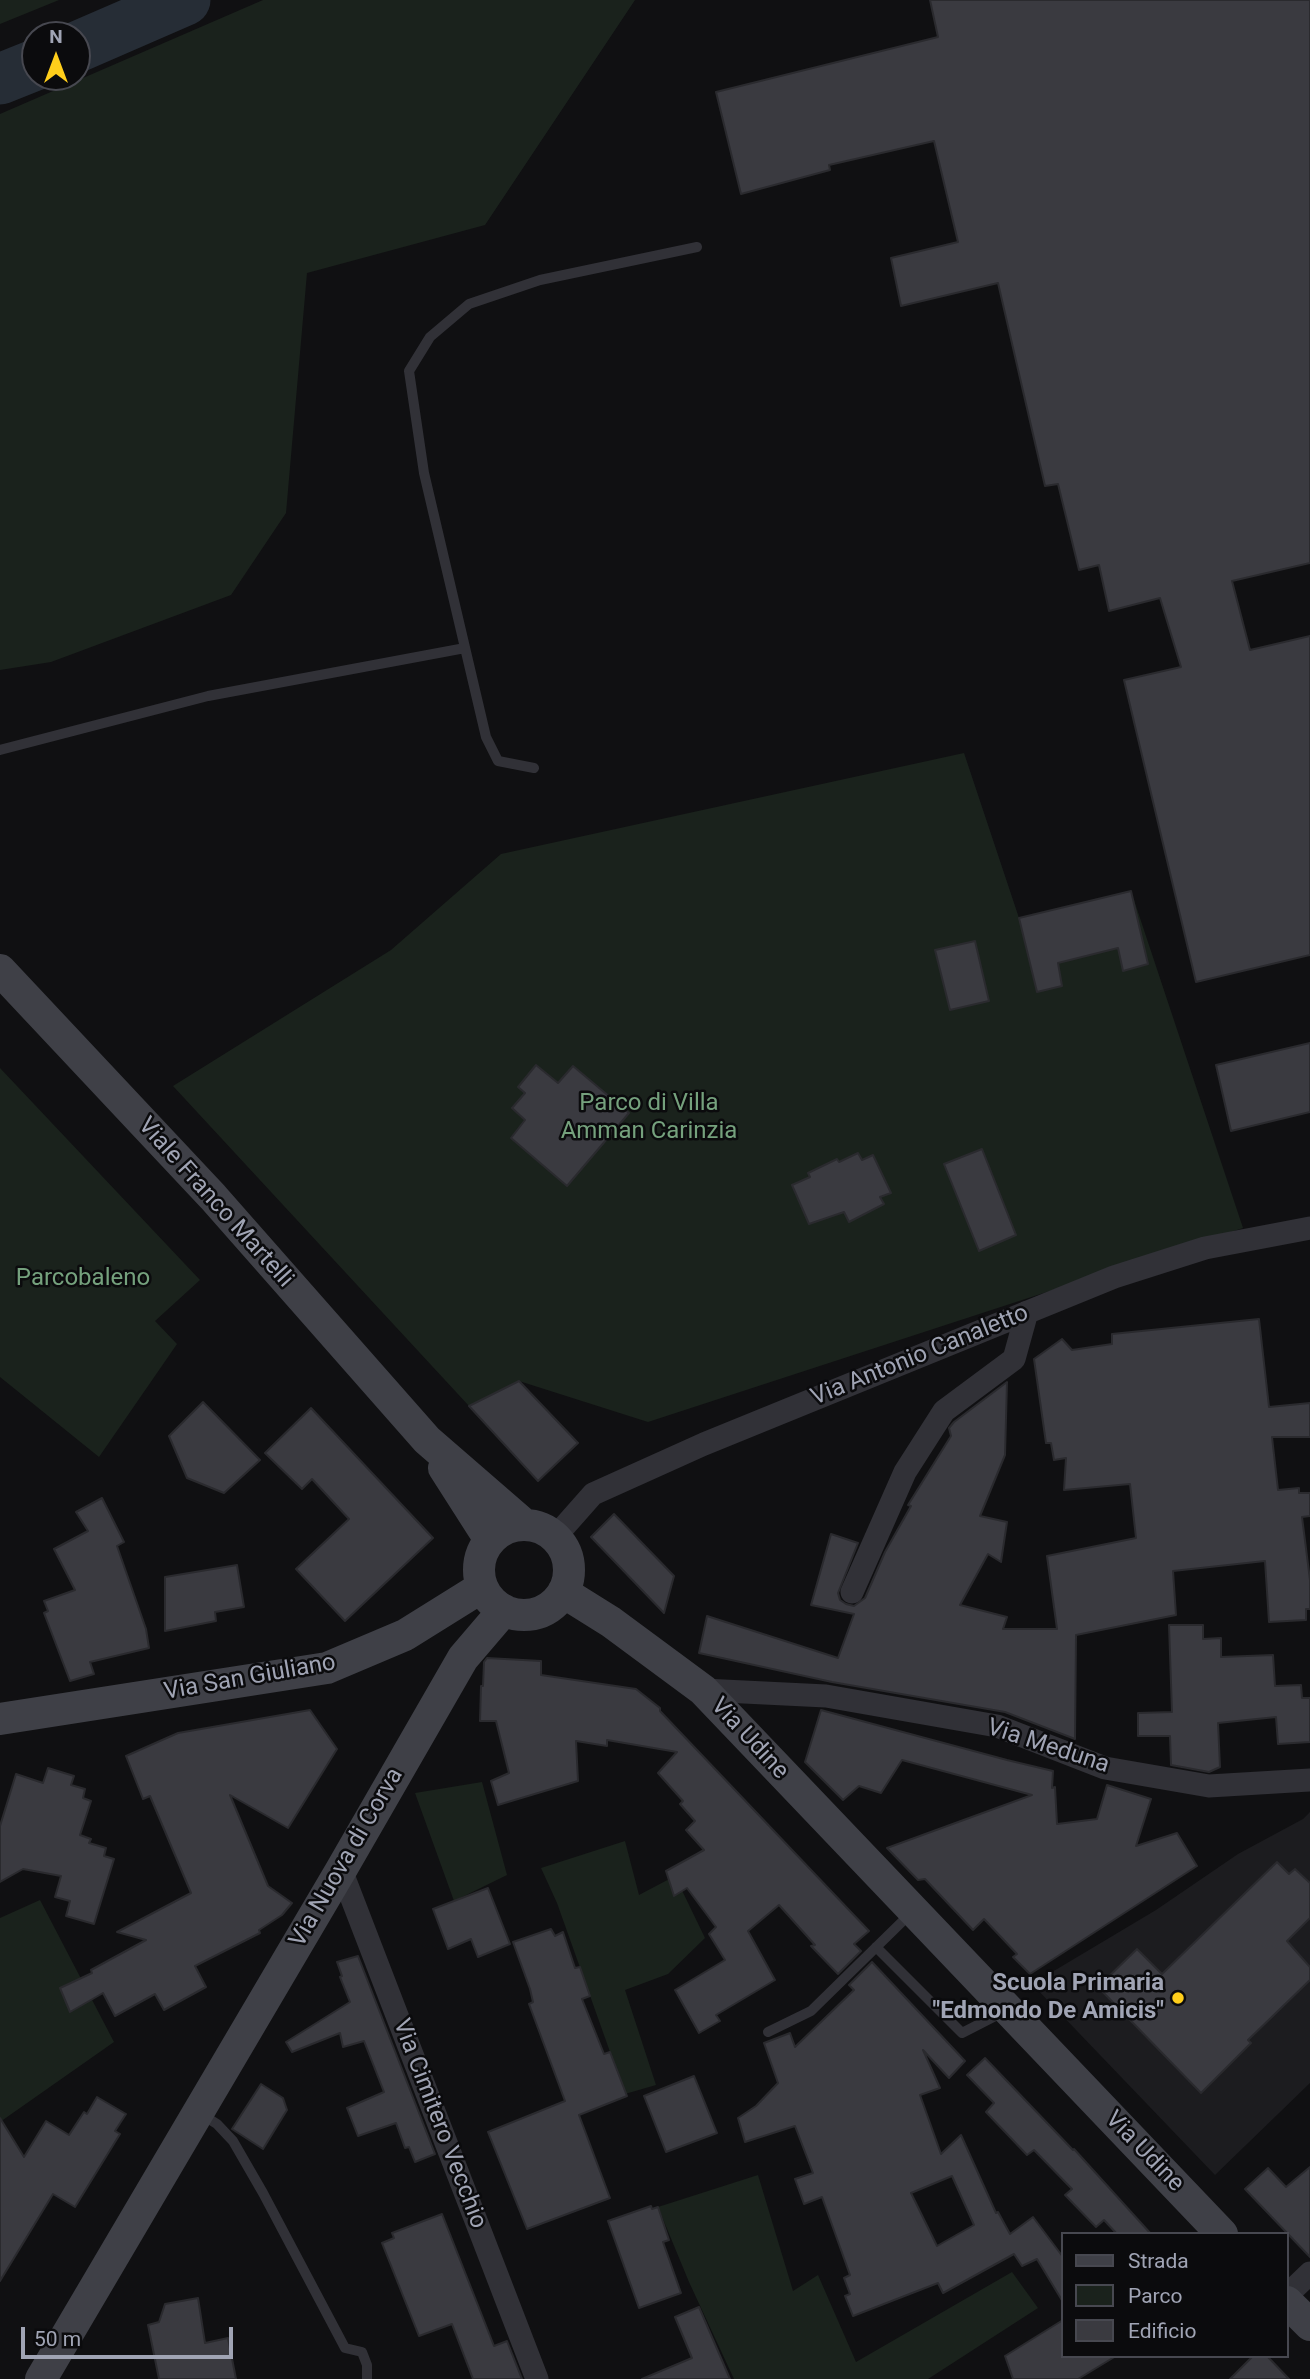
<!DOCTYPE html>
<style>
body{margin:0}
#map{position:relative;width:1310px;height:2379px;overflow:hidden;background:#101012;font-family:Roboto,sans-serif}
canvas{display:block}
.legend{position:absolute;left:1061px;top:2232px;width:228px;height:126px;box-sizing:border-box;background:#0b0b0d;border:2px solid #474850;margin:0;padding:9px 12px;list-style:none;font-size:21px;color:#a0a4b4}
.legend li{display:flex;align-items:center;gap:14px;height:35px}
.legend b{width:35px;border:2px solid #474850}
.north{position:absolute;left:21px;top:21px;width:70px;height:70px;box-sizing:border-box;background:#0b0b0d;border:2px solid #474850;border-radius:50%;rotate:0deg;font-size:19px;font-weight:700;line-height:28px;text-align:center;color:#a0a4b4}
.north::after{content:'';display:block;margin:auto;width:24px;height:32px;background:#ffce1b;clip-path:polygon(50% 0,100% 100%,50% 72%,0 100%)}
.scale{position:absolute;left:21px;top:2327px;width:212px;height:32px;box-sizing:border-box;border:4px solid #a0a4b4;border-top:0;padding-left:9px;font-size:21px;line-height:24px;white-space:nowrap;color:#a0a4b4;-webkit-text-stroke:5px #0b0b0d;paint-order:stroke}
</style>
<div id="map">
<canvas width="1310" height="2379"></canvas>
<ul class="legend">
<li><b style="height:9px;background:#3f4047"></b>Strada</li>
<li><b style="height:19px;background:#1a221c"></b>Parco</li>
<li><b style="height:19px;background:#3a3a40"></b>Edificio</li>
</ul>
<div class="north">N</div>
<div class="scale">50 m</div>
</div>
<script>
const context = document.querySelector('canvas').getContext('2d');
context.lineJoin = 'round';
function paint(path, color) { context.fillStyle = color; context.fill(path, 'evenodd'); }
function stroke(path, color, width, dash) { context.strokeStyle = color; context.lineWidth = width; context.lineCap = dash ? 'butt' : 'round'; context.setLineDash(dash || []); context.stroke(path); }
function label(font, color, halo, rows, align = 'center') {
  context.font = font + ' Roboto,sans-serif'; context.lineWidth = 5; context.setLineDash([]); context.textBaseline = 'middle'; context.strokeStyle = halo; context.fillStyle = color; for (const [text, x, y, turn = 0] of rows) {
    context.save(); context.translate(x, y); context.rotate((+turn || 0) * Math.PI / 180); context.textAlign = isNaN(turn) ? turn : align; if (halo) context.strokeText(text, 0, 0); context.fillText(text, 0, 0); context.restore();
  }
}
paint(new Path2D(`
 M1310,1812V2083L1215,2175L1032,1984L1156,1910L1238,1854L1303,1819Z`), '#1c1c1f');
paint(new Path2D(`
 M0,0H59L0,24Z
 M263,0H635L485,225L307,273L286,513L231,595L51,662L0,670V114Z
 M964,753L1019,918L1131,891L1243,1228L648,1422L519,1381L469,1406L173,1086L391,950L501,854Z
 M0,1068L200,1280L155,1321L177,1344L99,1457L0,1377Z
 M482,1782L507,1875L454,1901L415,1793Z
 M625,1841L639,1895L675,1876L705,1938L668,1974L625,1990L656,2085L625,2094L557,1903L541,1868Z
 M40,1900L114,2042L0,2122V1918Z
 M758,2175L793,2291L818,2275L856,2362L1012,2272L1038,2308L928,2379H734L689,2282L658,2207Z`), '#1a221c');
stroke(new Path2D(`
 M77,47L185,0
 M0,79L35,65`), '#262d36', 51);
const building = new Path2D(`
 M930,0H1310V563L1232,581L1250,650L1310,636V955L1196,982L1124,680L1181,667L1160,598L1109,611L1099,565L1079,570L1058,484L1045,486L998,283L901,306L891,258L958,242L934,141L829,165L830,170L741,194L716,92L938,37Z
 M1131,891L1148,964L1123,971L1118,948L1058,963L1062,986L1037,992L1019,918Z
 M975,941L989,1001L950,1010L935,950Z
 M1310,1043V1112L1231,1131L1216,1065Z
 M536,1065L558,1083L573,1066L629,1113L567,1186L511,1138L525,1120L512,1108L525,1093L518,1087Z
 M982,1149L1016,1235L979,1251L944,1164Z
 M858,1153L862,1160L873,1155L891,1193L880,1197L884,1204L849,1222L844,1212L809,1224L792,1185L810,1177L808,1173L837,1159L839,1162Z
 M1259,1319L1269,1407L1310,1403V1437H1272L1278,1490L1299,1488V1493H1310V1516L1302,1517L1310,1580V1609H1306V1620L1269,1622L1265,1561L1173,1571L1176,1615L1076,1635L1075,1739L1005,1712L832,1682L699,1653L707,1616L838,1658L854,1614L811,1605L831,1534L858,1543L838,1593L840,1600L846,1604L854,1606L865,1598L885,1552L911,1506L908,1505L951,1436L949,1428L954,1422L1007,1382L1005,1455L980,1516L1007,1522L1001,1562L988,1554L960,1605L1007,1617L1003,1629H1057L1047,1556L1136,1538L1130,1484L1064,1490L1066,1458L1054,1460L1051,1443H1046L1034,1359L1062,1339L1072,1350L1112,1344V1334Z
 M519,1381L578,1443L538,1481L469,1406Z
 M203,1402L260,1460L224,1493L187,1478L169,1436Z
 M311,1408L433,1538L345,1621L296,1569L349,1519L312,1479L302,1489L265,1453Z
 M102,1498L124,1542L117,1546L146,1629L149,1648L90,1662L94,1674L70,1681L44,1613L48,1611L44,1601L75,1590L54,1549L88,1531L76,1512Z
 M614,1514L674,1576L664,1613L591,1537Z
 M237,1565L244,1607L215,1612L216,1621L165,1631V1577Z
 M1169,1625H1203V1639L1221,1638V1657L1273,1655L1275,1686L1301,1685L1302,1698H1310V1742L1278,1744L1276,1717L1218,1723L1220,1767L1209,1772L1171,1765L1170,1736H1138V1713L1172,1712Z
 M487,1658L541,1661V1675L636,1689L660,1708V1711L869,1931L854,1944L861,1951L838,1974L811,1946L815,1945L779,1905L748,1931L775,1980L716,2015L720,2021L699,2033L675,1990L725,1960L709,1934L716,1927L687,1888L674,1896L666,1871L704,1850L686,1830L695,1821L680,1804L683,1801L658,1773L677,1752L607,1740V1746L576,1741L578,1781L498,1805L491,1781L509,1773L496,1721H480L481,1686H483L484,1662Z
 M310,1710L337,1749L288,1828L230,1795L268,1886L292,1903L282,1915L259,1930L260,1933L195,1966L206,1987L164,2010L155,1994L115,2016L103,1993L70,2012L60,1988L92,1973L91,1970L146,1940L117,1932L191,1893L150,1796L143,1799L126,1756L178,1733Z
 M821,1710L1007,1760L1053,1771L1052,1788L1055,1787L1057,1824L1097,1819L1107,1785L1151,1799L1136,1846L1177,1833L1197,1866L1030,1974L1013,1957L1017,1954L984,1919L973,1930L925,1879L918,1880L887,1848L1032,1795L902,1760L881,1793L859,1786L843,1800L805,1762Z
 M48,1768L74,1776L71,1785L85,1789L83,1798L91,1801L80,1835L91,1839L89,1843L106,1848L104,1856L114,1859L94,1924L66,1916L70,1901L55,1897L61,1876L23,1869L0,1882V1826L16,1774L43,1783Z
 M1277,1862L1289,1874L1295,1869L1310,1883V1918L1287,1941L1310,1967V1980L1248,2040L1251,2043L1201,2093L1098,1987L1137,1949L1162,1974Z
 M488,1888L510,1944L478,1957L471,1939L448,1949L433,1909Z
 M551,1929L555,1936L563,1932L575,1968L580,1967L590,1996L582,1999L604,2054L610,2052L627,2096L579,2115L610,2198L527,2229L488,2132L565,2101L529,2004L533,2002L530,1989L513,1942Z
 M358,1956L435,2154L415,2162L409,2147L405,2148L396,2123L358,2136L347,2108L384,2092L364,2041L343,2047L340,2033L292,2052L286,2042L350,2002L340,1977L342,1976L337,1962Z
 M872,1962L965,2061L949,2078L923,2050L940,2088L920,2095L941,2154L961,2135L996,2213L998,2212L1010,2234L1033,2217L1063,2257V2302L1037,2259L1022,2266L1014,2254L943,2293L938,2283L853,2316L845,2296L850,2294L844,2278L850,2275L822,2197L804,2204L795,2179L813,2173L795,2126L745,2142L738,2118L756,2106L778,2083L764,2043L790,2033L795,2047L854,1990L849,1985ZM952,2176L974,2225L937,2246L911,2193Z
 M985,2058L1073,2150L1074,2149L1151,2234H1117L1104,2220L1096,2227L1065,2195L1072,2189L1034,2150L1027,2155L986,2112L994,2103L967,2075Z
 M694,2076L717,2133L666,2152L644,2096Z
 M261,2084L283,2098L287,2110L263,2149L232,2129Z
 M97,2097L126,2114L115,2131L120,2134L75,2207L53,2194L0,2281V2118L24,2157L46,2121L69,2135L84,2112L87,2114Z
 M1310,2167V2257L1245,2189L1268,2168L1286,2187Z
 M651,2206L652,2209L658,2207L669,2240L663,2242L681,2293L639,2308L608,2221Z
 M442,2214L494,2346L507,2341L522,2379H473L452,2324L419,2336L382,2243L394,2238L392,2233Z
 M198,2298L205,2343L228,2338L236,2379H159L148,2325L159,2322L165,2304Z
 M699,2307L730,2379H642L692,2358L675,2317Z
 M1063,2320V2356H1116L1078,2379H1013L1005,2356Z
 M1253,2356H1267L1289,2379H1230Z`);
paint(building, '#3a3a40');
stroke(building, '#2a2a2e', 2);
stroke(new Path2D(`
 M0,750L208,696L465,648
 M534,768L498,761L486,737L424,473L409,371L430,337L469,304L540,280L697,247
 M876,1947L962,2033L1005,2011
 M768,2032L811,2011L912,1912
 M201,2114L217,2124L233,2141L263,2193L345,2348L362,2352L367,2365V2379`), '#313137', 10);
stroke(new Path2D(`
 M555,1537L593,1494L704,1444L1114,1277L1205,1248L1310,1228
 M852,1592L905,1472L944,1411L1014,1359L1027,1312
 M703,1690L826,1696L997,1726L1105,1768L1209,1786L1310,1780
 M341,1870L537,2379
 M1287,2295L1310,2273`), '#313137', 23);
stroke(new Path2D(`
 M0,970L213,1197L427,1440L525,1525
 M444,1468L490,1540
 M479 1570a45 45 0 1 1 90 0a45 45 0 1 1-90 0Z
 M563,1592L611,1622L703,1690L1222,2234
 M0,1719L327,1668L405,1635L482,1587
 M1287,2302L1310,2325
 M41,2379L341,1870L463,1658L504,1610`), '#3f4047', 32);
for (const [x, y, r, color] of [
 [1178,1998,7,"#ffce1b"]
]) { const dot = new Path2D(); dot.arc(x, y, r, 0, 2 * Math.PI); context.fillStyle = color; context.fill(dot); stroke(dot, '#0b0b0d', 2.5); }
label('24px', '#75a17d', '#0b0b0d', [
 ["Parco di Villa",649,1104],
 ["Amman Carinzia",649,1132],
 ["Parcobaleno",83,1279]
]);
label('24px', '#a0a4b4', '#0b0b0d', [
 ["Viale Franco Martelli",215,1203,48],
 ["Via Antonio Canaletto",920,1356,-22],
 ["Via San Giuliano",250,1678,-10],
 ["Via Udine",749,1739,47],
 ["Via Meduna",1048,1747,18],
 ["Via Nuova di Corva",347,1858,-60],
 ["Via Cimitero Vecchio",439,2124,69],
 ["Via Udine",1144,2152,46]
]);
label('bold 24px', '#a0a4b4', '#0b0b0d', [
 ["Scuola Primaria",1164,1984],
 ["\"Edmondo De Amicis\"",1164,2012]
], 'right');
</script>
